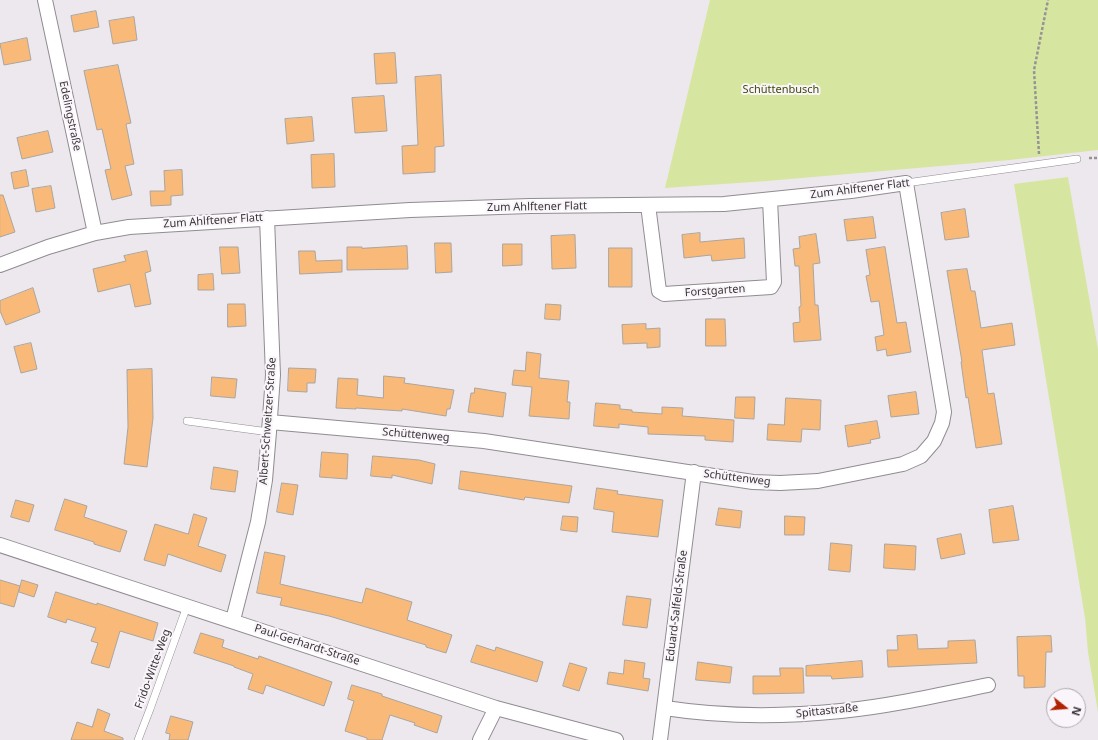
<!DOCTYPE html>
<meta charset="utf-8">
<style>
body{margin:0}
#map{position:relative;width:1098px;height:740px;overflow:hidden;background:#ede8ed;font-family:"Noto Sans",sans-serif}
canvas{display:block}
.north{position:absolute;left:1046px;top:688px;width:40px;height:40px;box-sizing:border-box;background:#faf5fa;border:1px solid #aca8ac;border-radius:50%;rotate:107deg;font-size:11px;font-weight:700;line-height:16px;text-align:center;color:#363436}
.north::after{content:'';display:block;margin:auto;width:14px;height:18px;background:#b02404;clip-path:polygon(50% 0,100% 100%,50% 72%,0 100%)}
</style>
<div id="map">
<canvas width="1098" height="740"></canvas>
<div class="north">N</div>
</div>
<script>
const context = document.querySelector('canvas').getContext('2d');
context.lineJoin = 'round';
function paint(path, color) { context.fillStyle = color; context.fill(path, 'evenodd'); }
function stroke(path, color, width, dash) { context.strokeStyle = color; context.lineWidth = width; context.lineCap = dash ? 'butt' : 'round'; context.setLineDash(dash || []); context.stroke(path); }
function label(font, color, halo, rows, align = 'center') {
  context.font = font + ' "Noto Sans",sans-serif'; context.lineWidth = 4; context.setLineDash([]); context.textBaseline = 'middle'; context.strokeStyle = halo; context.fillStyle = color; for (const [text, x, y, turn = 0] of rows) {
    context.save(); context.translate(x, y); context.rotate((+turn || 0) * Math.PI / 180); context.textAlign = isNaN(turn) ? turn : align; if (halo) context.strokeText(text, 0, 0); context.fillText(text, 0, 0); context.restore();
  }
}
paint(new Path2D(`
 M710,0H1098V150L1010,160L767,181L665,188Z
 M1068,177L1098,349V712L1088,652L1085,618L1014,184Z`), '#d6e6a0');
const building = new Path2D(`
 M96,11L99,27L74,32L71,16Z
 M134,17L137,40L113,44L109,21Z
 M27,38L31,60L4,65L0,44Z
 M395,53L397,83L376,84L374,54Z
 M118,65L131,123L126,124L134,164L125,166L132,195L112,200L105,170L111,169L102,129L97,130L84,71Z
 M441,75L444,146L435,147V172L403,174L402,146L418,145L415,77Z
 M384,96L387,131L355,133L352,98Z
 M312,117L314,141L287,144L285,119Z
 M48,131L53,152L22,159L17,138Z
 M334,154L335,187L312,188L311,155Z
 M26,170L29,186L14,189L11,173Z
 M182,170L183,195L171,196V205L151,206L150,191H165L164,171Z
 M51,186L55,208L36,212L32,189Z
 M0,195H3L15,232L0,237Z
 M965,209L969,237L945,240L941,213Z
 M873,217L876,238L847,241L844,220Z
 M700,233V242L744,238L745,258L712,261L711,255L684,258L682,235Z
 M816,234L820,263L813,264L815,305H818L821,340L794,342L793,323L800,322L799,307L801,306L799,266H795L793,249L800,248L799,237Z
 M575,235L576,268L552,269L551,236Z
 M435,243H451L452,272L436,273Z
 M503,244H522V265L503,266Z
 M407,246L408,269L347,270V247H362V248Z
 M220,247H238L240,273L222,274Z
 M885,247L897,323L906,322L911,352L887,356L886,349L877,351L875,337L884,335L879,301L871,302L866,276L870,275L866,250Z
 M609,248H632V287H609Z
 M147,251L151,271L145,273L151,304L135,307L130,284L98,292L93,269L126,261L124,256Z
 M299,251H315L316,261L342,260V272L300,274Z
 M967,269L971,291H975L981,328L1012,323L1015,345L982,350L988,394L994,393L1002,444L976,448L968,397L966,398L961,362H962L947,271Z
 M213,274L214,290H198V275Z
 M33,288L40,312L6,325L0,311V301Z
 M228,304H245L246,326L228,327Z
 M546,304L561,305L560,320L545,319Z
 M706,319H725L726,346H706Z
 M646,324V329L660,328V347L647,348V343L623,344L622,325Z
 M31,343L37,369L21,373L14,347Z
 M527,352L541,354L539,378L569,381L567,402H570L569,419L529,416L532,387L512,385L514,370L525,371Z
 M289,368L316,369L315,383H307V392L288,391Z
 M152,369L153,418L147,467L124,464L128,427L127,370Z
 M384,376L405,378L404,383L454,390L450,409H447L446,416L402,409V411L356,408V409L336,408L338,378L358,379L357,395L383,398Z
 M212,377L237,379L235,398L211,396Z
 M475,388L506,393L503,417L468,412L471,393H474Z
 M916,392L919,414L891,417L888,396Z
 M736,397H755L754,419L735,418Z
 M786,398L821,400L820,430L802,429L801,442L767,440L768,424L784,425Z
 M596,403L620,405V409L632,410V412L662,414V407L683,408L682,416L734,420L733,442L705,440V436L648,434V427L619,424V428L594,426Z
 M877,421L880,438L870,440L871,443L848,447L845,426Z
 M322,452L348,454L347,479L320,477Z
 M373,456L419,460L435,464L432,484L392,475V478L371,476Z
 M214,467L238,471L235,492L211,489Z
 M461,471L572,486L569,503L525,497L524,500L459,489Z
 M282,483L298,485L293,515L277,512Z
 M597,488L618,491L617,494L663,500L658,537L612,532L614,512L594,509Z
 M65,499L87,506L84,517L127,531L120,552L94,544V542L55,530Z
 M16,500L34,505L29,522L11,517Z
 M1013,506L1019,540L993,543L989,510Z
 M719,508L742,511L740,528L716,525Z
 M194,514L207,518L198,546L226,555L221,572L168,554L165,566L144,560L155,524L188,534Z
 M563,516L578,517L577,532L561,530Z
 M785,516L805,517L804,535H785Z
 M961,534L965,554L941,559L937,539Z
 M831,543L852,545L850,572L829,570Z
 M885,544L916,546L915,570L884,568Z
 M265,552L285,556L280,584L362,603L366,588L412,602L407,620L452,635L446,653L426,647V645L329,616L280,605L282,598L257,593Z
 M0,580L20,586L14,607L0,603Z
 M22,580L38,585L34,597L19,592Z
 M56,592L97,605V603L158,623L153,641L120,631L109,668L91,663L98,643L91,641L96,628L67,619L66,623L48,617Z
 M627,596L651,599L647,628L623,625Z
 M201,633L224,640L222,647L258,659L259,656L332,682L324,706L266,685L263,694L248,689L253,674L234,667V666L194,653Z
 M917,635L918,649L948,648V641L975,640L977,663L888,667L887,650H898L897,636Z
 M1051,636L1052,652H1046L1045,687L1024,688V676H1018L1017,637Z
 M477,645L495,651L496,647L543,662L537,682L471,662Z
 M625,660L645,663L643,678L650,679L648,691L607,684L609,672L623,674Z
 M862,661L863,677L832,679L831,676H806V666Z
 M698,662L732,667L730,683L696,680Z
 M570,663L587,668L579,691L563,686Z
 M780,668H803L804,693L753,694V676H780Z
 M352,685L382,694V696L442,716L437,733L414,725L415,723L390,715L382,740H367V738L345,731L354,701L348,699Z
 M98,709L110,714L104,731L123,738V740H71L77,722L92,727Z
 M171,716L193,722L188,740H169L170,734L166,733Z`);
paint(building, '#f9b978');
stroke(building, '#aaa5a0', 1);
const lane = new Path2D(`
 M906,183L1077,159
 M187,421L269,432
 M138,740L150,709L187,606`);
const street = new Path2D(`
 M45,0L95,233
 M648,205L659,291L664,294L771,287L774,282L770,200
 M0,265L48,247L95,233L129,227L410,210L530,206L724,204L851,191L906,183L944,412L942,423L934,441L921,456L903,464L818,481L780,483L753,482L484,441L270,422
 M0,545L496,708L616,740
 M233,620L258,522L265,480L269,432L273,375L267,218
 M665,708C723,717 782,717 841,711C890,706 939,695 988,685
 M480,740L496,708
 M660,740L694,472`);
stroke(lane, '#908c91', 8);
stroke(street, '#908c91', 16);
stroke(new Path2D(`
 M1039,154L1034,70L1048,0
 M1089,158H1098`), '#969396', 2.5, [3, 2]);
stroke(lane, '#fff', 7);
stroke(street, '#fff', 14);
label('11px', '#404a09', '#faf5fa', [
 ["Schüttenbusch",781,90]
]);
label('11px', '#363436', '#faf5fa', [
 ["Edelingstraße",70,116,78],
 ["Zum Ahlftener Flatt",860,189,-7],
 ["Zum Ahlftener Flatt",537,207,-1],
 ["Zum Ahlftener Flatt",213,221,-4],
 ["Forstgarten",715,291,-4],
 ["Albert-Schweitzer-Straße",268,421,-86],
 ["Schüttenweg",416,435,5],
 ["Schüttenweg",737,478,7],
 ["Eduard-Salfeld-Straße",677,606,-83],
 ["Paul-Gerhardt-Straße",307,645,18],
 ["Frido-Witte-Weg",153,669,-70],
 ["Spittastraße",827,711,-6]
]);
</script>
